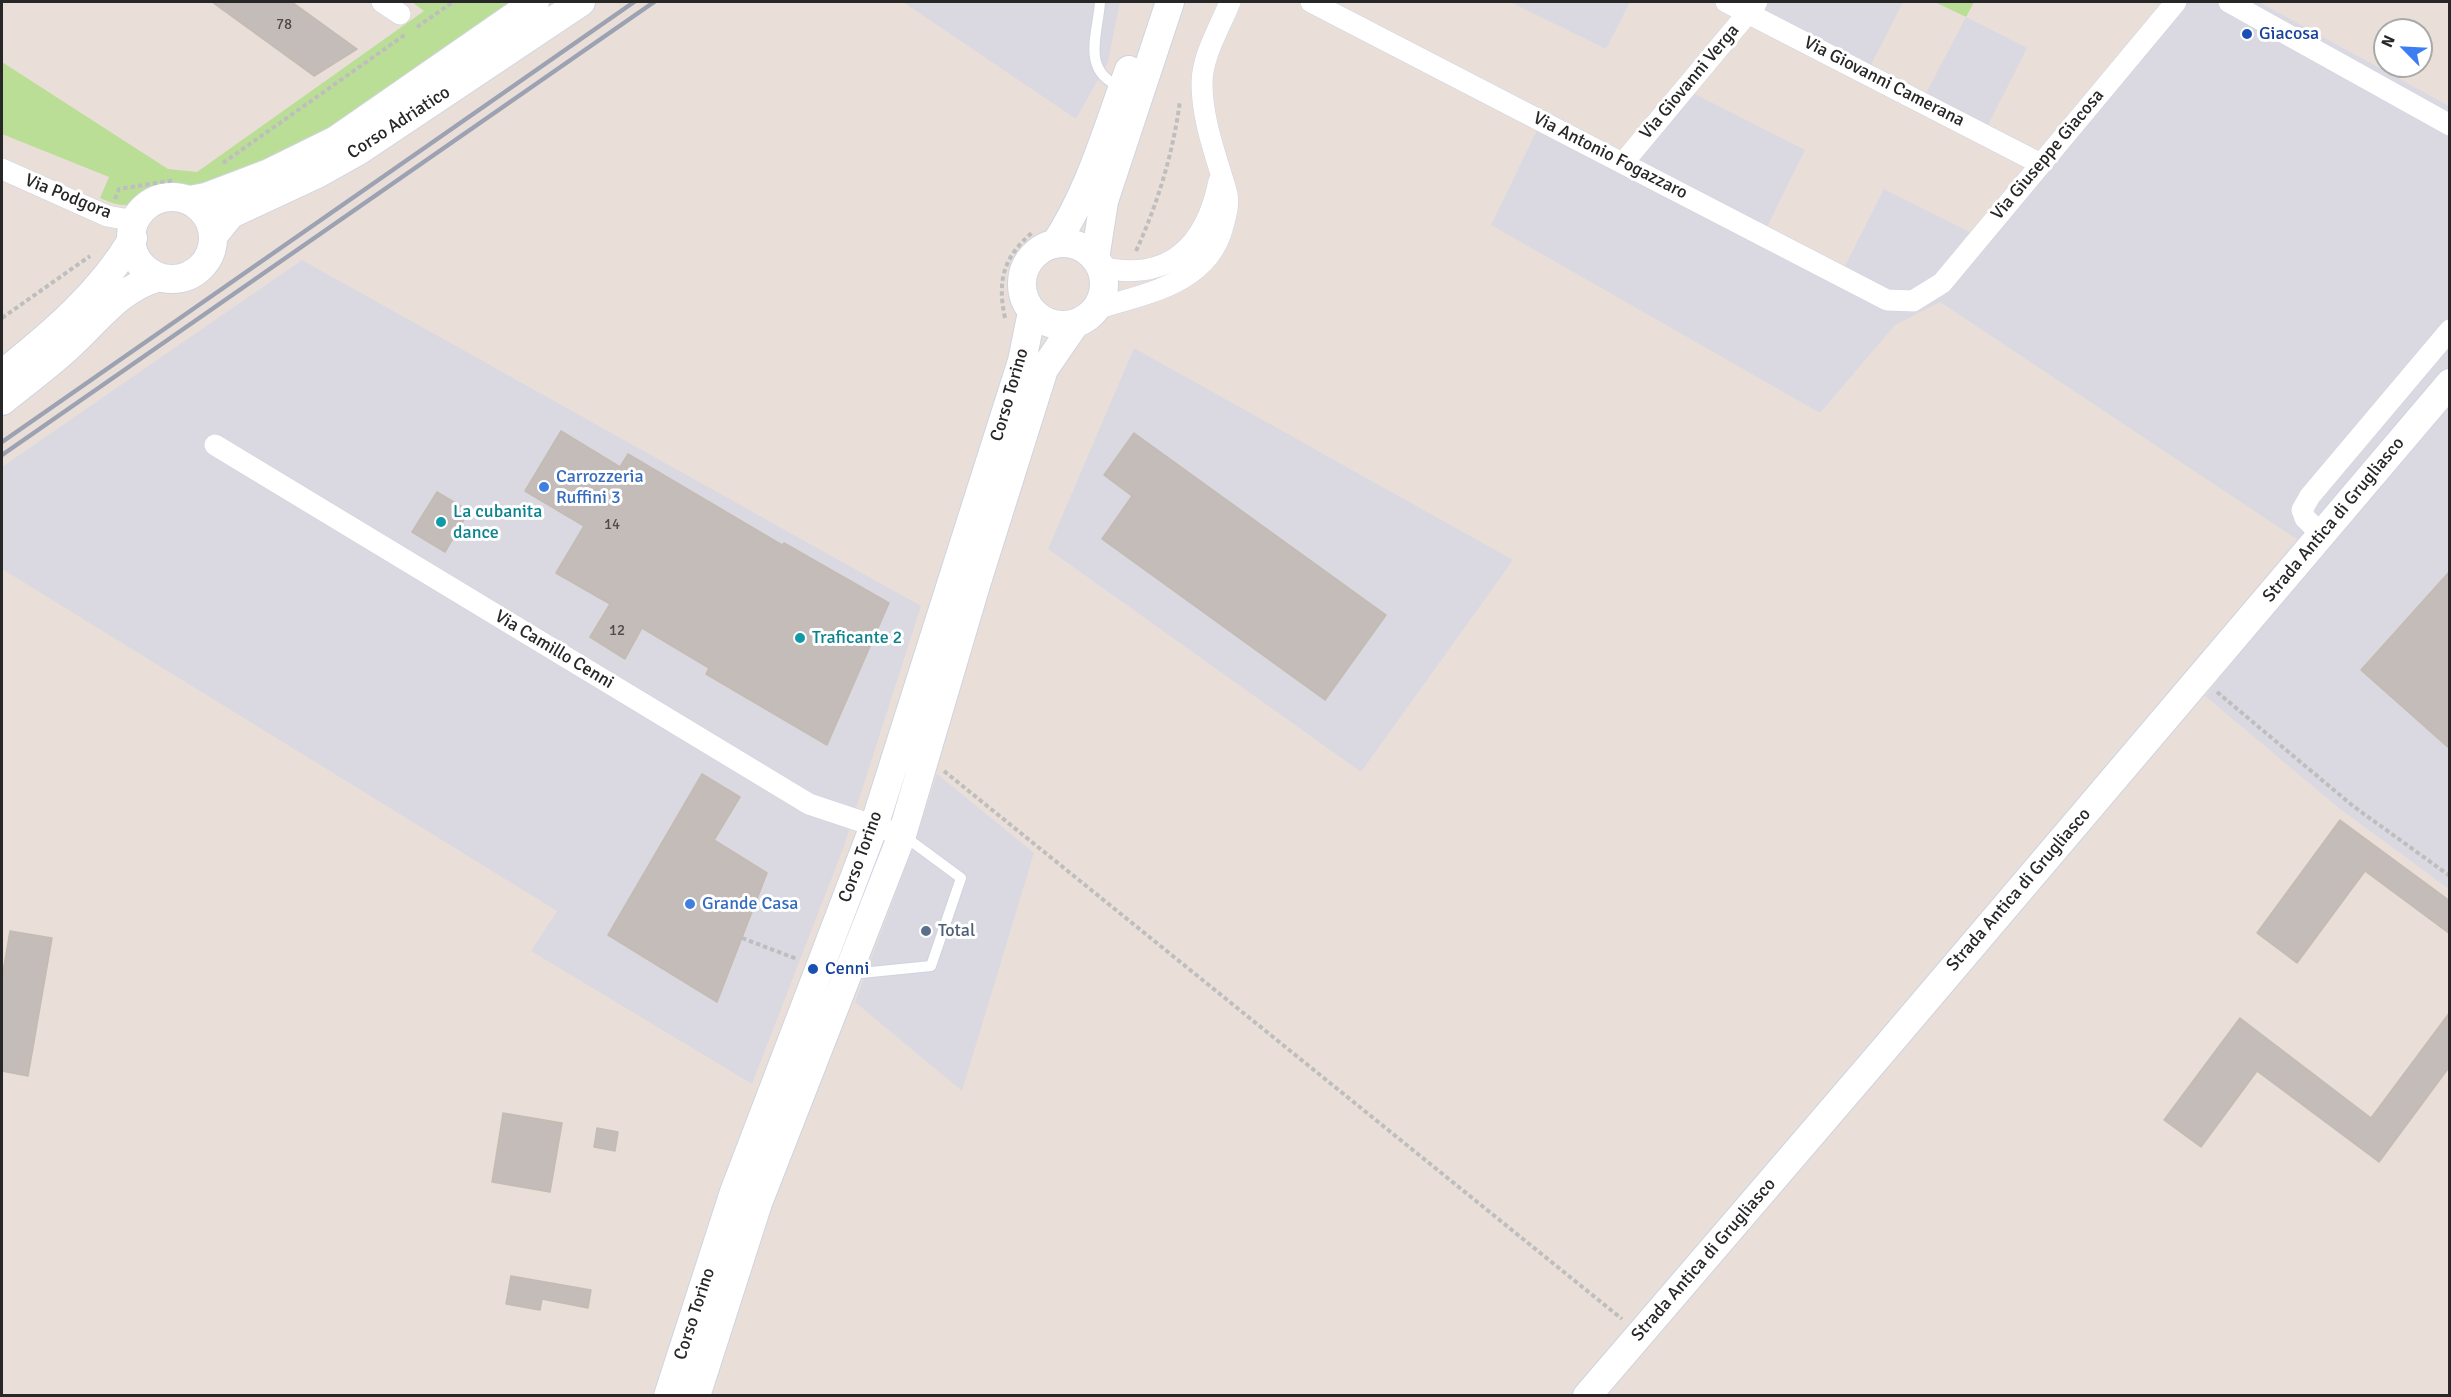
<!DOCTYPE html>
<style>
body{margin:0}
#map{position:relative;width:2451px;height:1397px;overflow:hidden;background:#e9dfd8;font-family:Signika,sans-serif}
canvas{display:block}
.frame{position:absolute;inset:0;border:3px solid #272727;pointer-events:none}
.north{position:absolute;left:2373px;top:18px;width:60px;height:60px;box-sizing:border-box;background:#fff;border:2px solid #a9a9a9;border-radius:50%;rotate:294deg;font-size:16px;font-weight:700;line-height:24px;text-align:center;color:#272727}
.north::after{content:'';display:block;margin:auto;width:21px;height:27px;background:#3c7ef2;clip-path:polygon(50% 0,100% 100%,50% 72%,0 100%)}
</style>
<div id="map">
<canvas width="2451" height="1397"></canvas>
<div class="frame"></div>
<div class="north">N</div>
</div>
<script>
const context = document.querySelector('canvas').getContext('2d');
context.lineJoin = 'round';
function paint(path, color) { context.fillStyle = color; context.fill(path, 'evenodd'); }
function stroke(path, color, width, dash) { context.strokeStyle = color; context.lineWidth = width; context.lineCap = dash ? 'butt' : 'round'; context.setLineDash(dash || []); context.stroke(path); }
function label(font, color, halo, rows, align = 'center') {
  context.font = font + ' Signika,sans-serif'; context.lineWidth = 6; context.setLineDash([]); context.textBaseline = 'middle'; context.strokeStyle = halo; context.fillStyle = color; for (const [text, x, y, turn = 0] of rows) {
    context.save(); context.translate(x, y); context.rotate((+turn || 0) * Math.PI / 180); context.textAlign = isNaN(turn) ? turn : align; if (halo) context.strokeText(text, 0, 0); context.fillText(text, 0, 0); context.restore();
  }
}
paint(new Path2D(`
 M903,2H1120L1108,62L1076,119Z
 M1510,2H1630L1606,49Z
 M1766,2H1903L1869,69L1758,12Z
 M2166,2H2259L2449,106V370L2304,544L1940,302L1895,325L1820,413L1491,225L1538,128L1623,171L1691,92L1805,150L1766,229L1844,268L1884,189L1974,234Z
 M1966,17L2027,48L1986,129L1924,97Z
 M302,260L921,606L844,846L752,1084L531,951L557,911L2,569V467Z
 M1134,348L1513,560L1361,772L1048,549Z
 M2449,397V889L2340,809L2205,696Z
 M937,774L1034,853L962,1091L855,1002L915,842Z`), '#dad9e1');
paint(new Path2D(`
 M412,2H514L323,141L188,191C151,176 149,205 124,205C115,205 108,201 100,198L109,177L2,134V62L168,169L197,172L424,11Z
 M1935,2H1974L1966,17Z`), '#bbde96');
const building = new Path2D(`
 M212,2H292L357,49L314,76Z
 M561,431L620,467L628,454L782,545L784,543L889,603L827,745L706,674L709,668L642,628L625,659L590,637L610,604L556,573L584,526L525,491Z
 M1134,433L1386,615L1325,700L1102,539L1132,496L1104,475Z
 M437,492L469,511L445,552L412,532Z
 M2450,571V749L2361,670Z
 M702,774L740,797L714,840L767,873L717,1002L608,935Z
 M2340,820L2450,901V934L2365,871L2297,963L2257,933Z
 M10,931L52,938L28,1076L2,1071V978Z
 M2450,1012V1066L2379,1162L2257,1071L2201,1147L2164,1120L2240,1018L2371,1118Z
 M503,1113L562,1123L550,1192L492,1182Z
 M597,1128L618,1132L615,1151L594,1147Z
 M511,1276L591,1290L588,1308L542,1299L540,1310L506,1304Z`);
paint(building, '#c4bcb8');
stroke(building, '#c4bbb2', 1.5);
const lane = new Path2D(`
 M1100,2C1098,34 1080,71 1121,87
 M851,974L931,966L961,878L904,836`);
const street = new Path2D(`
 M382,2L400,14
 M1311,2L1887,300L1913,301L1942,283L2176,2
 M1726,2L2041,164
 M2229,2L2450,125
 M1623,163L1757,2
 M2,169L107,216L135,221
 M1100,267C1169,283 1206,246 1219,181
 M1096,309C1144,294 1209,284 1223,226C1226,215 1230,202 1226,190C1216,156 1202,120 1202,83C1202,56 1220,27 1230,2
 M215,445L809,804L902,835
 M2321,534L2305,518L2302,510L2310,496L2450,330`);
const secondary = new Path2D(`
 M131 238a41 41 0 1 1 82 0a41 41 0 1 1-82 0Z
 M190,200L206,197L269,173L336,140L535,2
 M214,235L231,214L317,174L358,151L581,2
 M1022 284a41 41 0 1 1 82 0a41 41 0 1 1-82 0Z
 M1055,244C1090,191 1107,129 1129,70
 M1095,259L1104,201L1170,2
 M2,374C51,335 101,293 133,238
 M2,401C23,384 46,367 66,349C99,320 116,290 159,277
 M668,1396L734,1192L874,826L1022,361L1032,312
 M696,1396L758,1203L902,835L975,588L1044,369L1075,324
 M1587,1396L1882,1052L2450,383`);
stroke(lane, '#ced4e0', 12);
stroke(street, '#ced4e0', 22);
stroke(secondary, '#ced4e0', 30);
stroke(new Path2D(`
 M417,27L453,2
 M223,163L406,34
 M115,199L119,189L175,180
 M1136,251C1158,203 1173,153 1180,101
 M2,318L90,256
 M1005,318C997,281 1003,257 1033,232
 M2217,692L2353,806L2450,876
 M944,771L1622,1319
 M742,938L797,959`), '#bebebe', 4, [4.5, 3]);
stroke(lane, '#fff', 10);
stroke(street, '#fff', 21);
stroke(secondary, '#fff', 28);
stroke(new Path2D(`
 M2,442L634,2
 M2,455L654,2`), '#9ca2b1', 4.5);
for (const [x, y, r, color] of [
 [2247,34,6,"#1a4fb4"],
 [544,487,6,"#3f7fe0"],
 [441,522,6,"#0f9aa8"],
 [800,638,6,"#0f9aa8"],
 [690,904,6,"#3f7fe0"],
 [926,931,6,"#5c6f8a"],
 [813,969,6,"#1a4fb4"]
]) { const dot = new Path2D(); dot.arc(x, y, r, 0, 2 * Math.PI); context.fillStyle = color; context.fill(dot); stroke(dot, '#fff', 2); }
label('15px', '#4e4c4b', null, [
 ["78",284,25],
 ["14",612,525],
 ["12",617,631]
]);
label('18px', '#164399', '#fff', [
 ["Giacosa",2259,34],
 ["Cenni",825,969]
], 'left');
label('18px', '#272727', '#fff', [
 ["Via Giovanni Verga",1690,82,-50],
 ["Via Giovanni Camerana",1884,82,27],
 ["Corso Adriatico",399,123,-33],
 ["Via Giuseppe Giacosa",2048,155,-50],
 ["Via Antonio Fogazzaro",1610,156,27],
 ["Via Podgora",68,197,22],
 ["Corso Torino",1010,395,-74],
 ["Strada Antica di Grugliasco",2334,520,-50],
 ["Via Camillo Cenni",554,650,31],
 ["Corso Torino",861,857,-70],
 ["Strada Antica di Grugliasco",2019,890,-49],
 ["Strada Antica di Grugliasco",1704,1260,-49],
 ["Corso Torino",695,1314,-72]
]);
label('18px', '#366cbe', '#fff', [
 ["Carrozzeria",556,477],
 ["Ruffini 3",556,498],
 ["Grande Casa",702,904]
], 'left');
label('18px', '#0d838f', '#fff', [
 ["La cubanita",453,512],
 ["dance",453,533],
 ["Traficante 2",812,638]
], 'left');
label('18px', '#4e5e75', '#fff', [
 ["Total",938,931]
], 'left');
</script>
